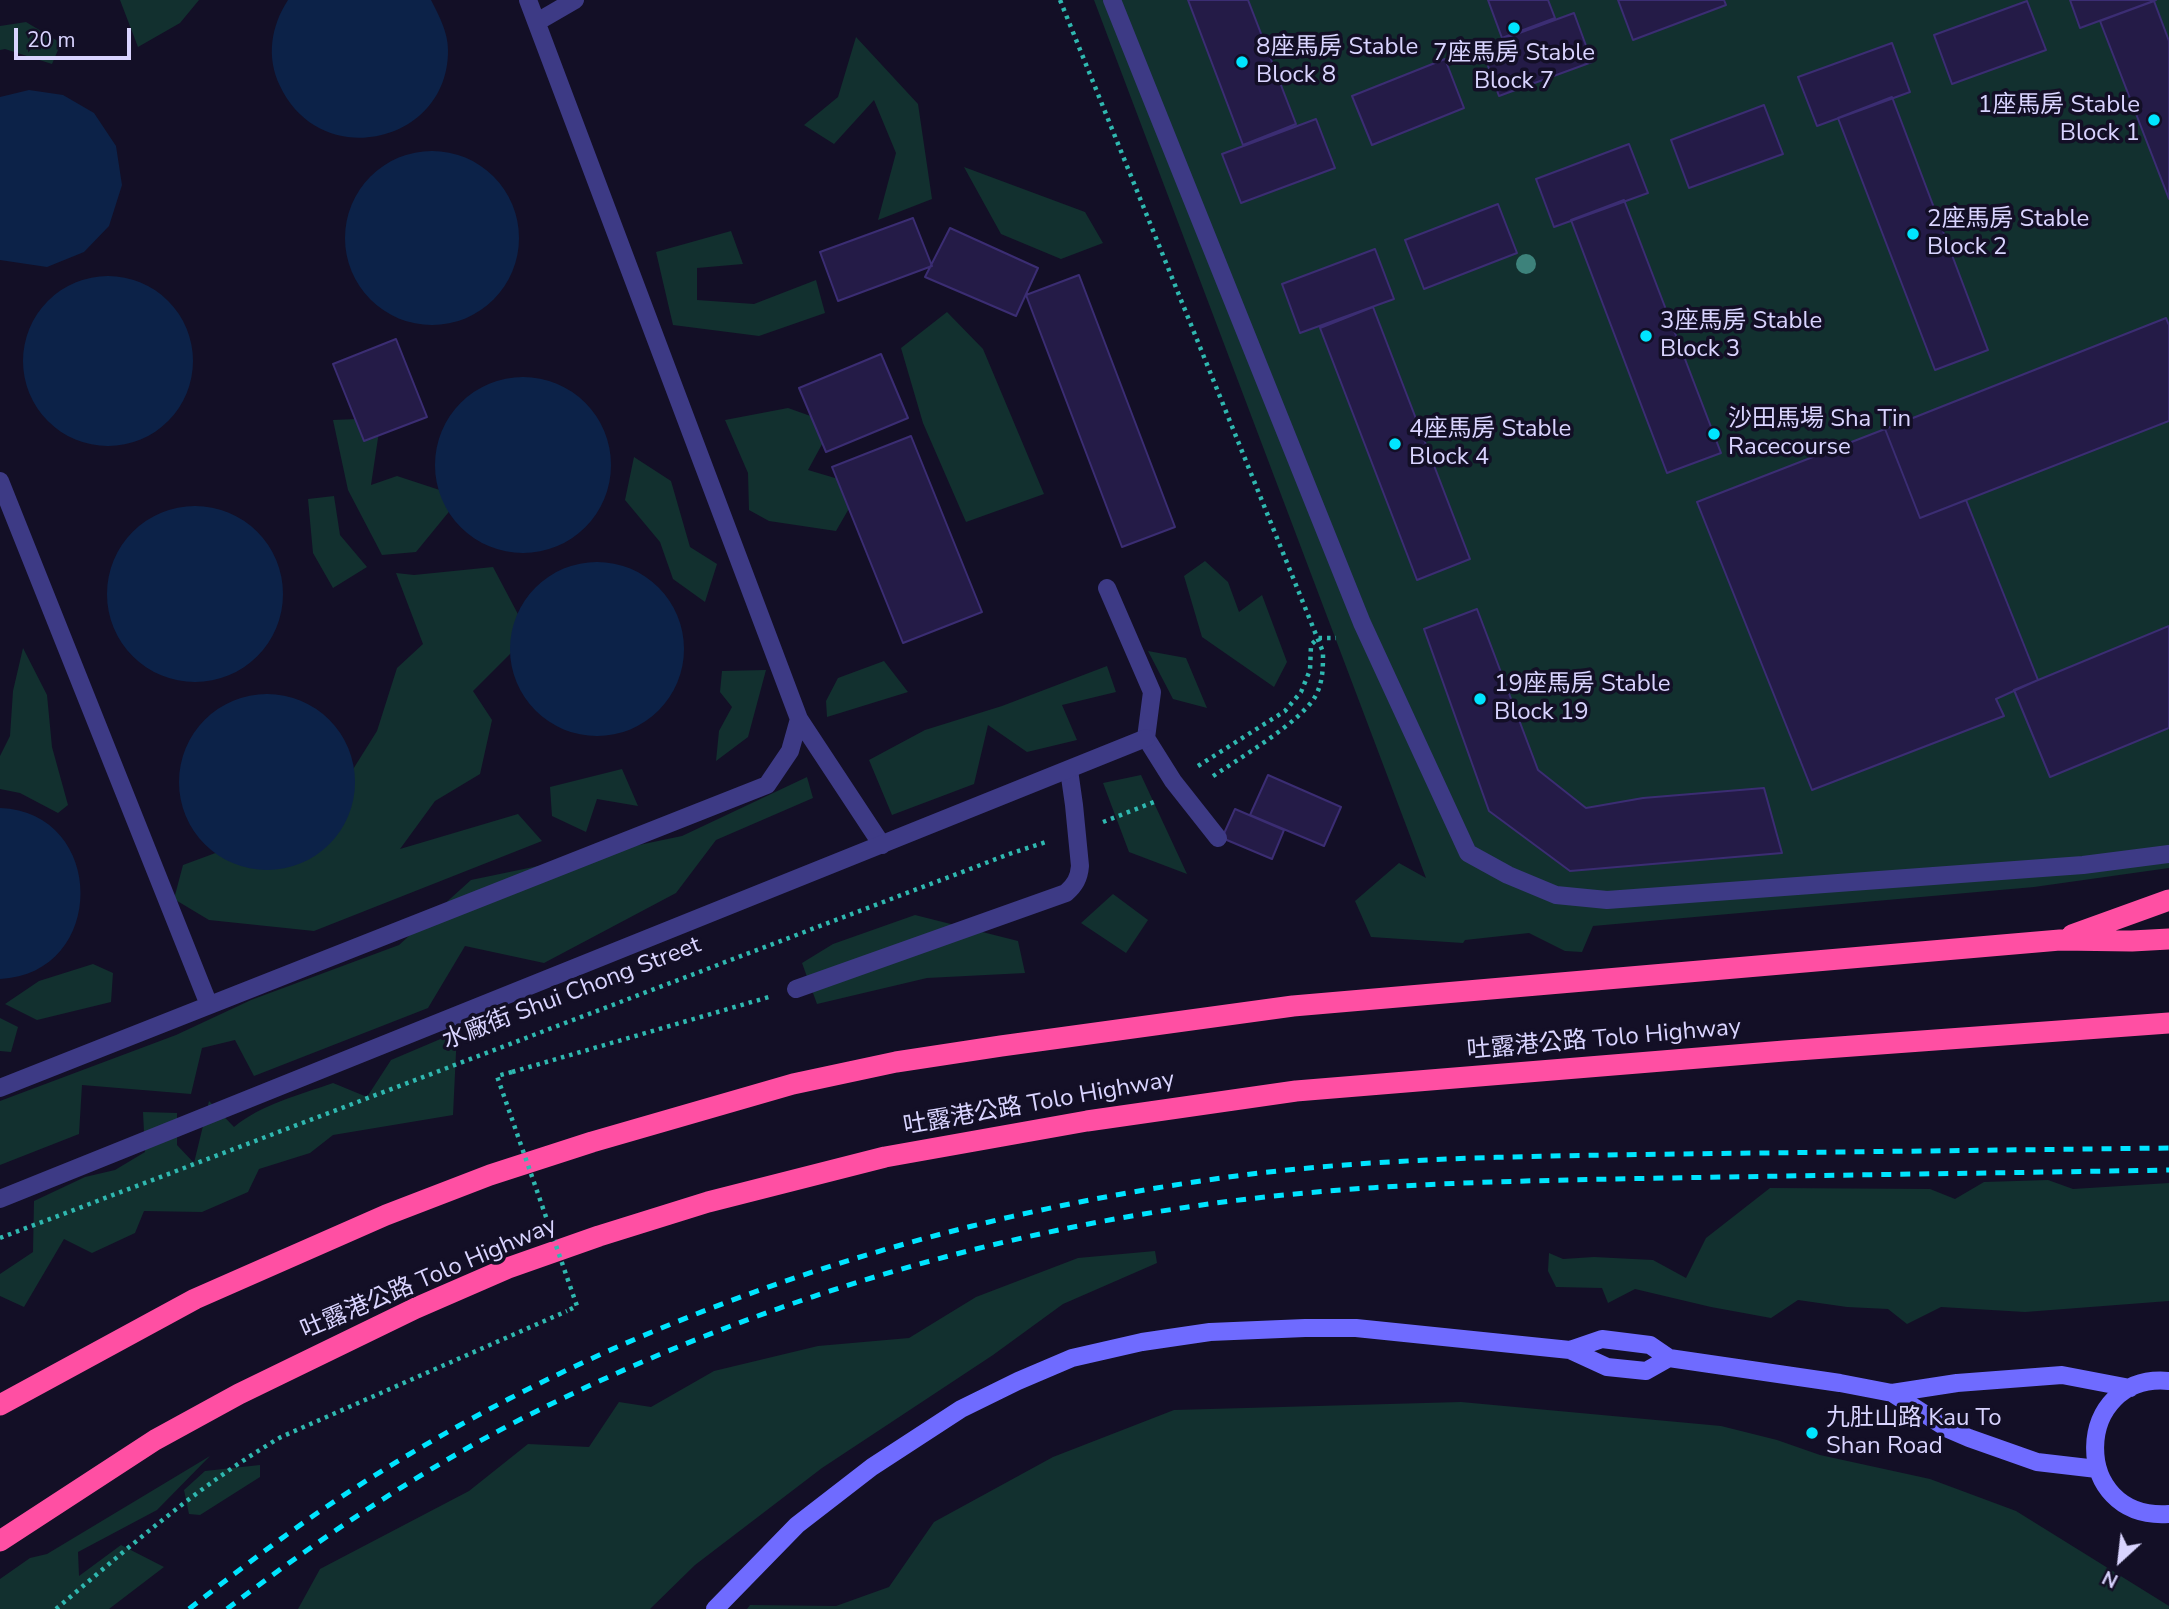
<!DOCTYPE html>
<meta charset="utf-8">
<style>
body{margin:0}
#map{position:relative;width:2169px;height:1609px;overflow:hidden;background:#130f26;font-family:"Nunito Sans",sans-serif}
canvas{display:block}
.north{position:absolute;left:2085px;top:1525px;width:70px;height:70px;-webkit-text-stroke:5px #130f26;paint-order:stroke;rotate:207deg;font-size:19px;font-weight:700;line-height:28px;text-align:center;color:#d9d4ff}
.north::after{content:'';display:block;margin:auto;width:24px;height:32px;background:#d9d4ff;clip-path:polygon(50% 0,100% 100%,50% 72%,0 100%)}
.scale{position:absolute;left:14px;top:28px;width:117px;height:32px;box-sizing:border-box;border:4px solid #d9d4ff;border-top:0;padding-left:9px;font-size:21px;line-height:24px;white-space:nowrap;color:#d9d4ff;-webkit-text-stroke:5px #130f26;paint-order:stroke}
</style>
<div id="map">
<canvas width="2169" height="1609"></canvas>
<div class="north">N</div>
<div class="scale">20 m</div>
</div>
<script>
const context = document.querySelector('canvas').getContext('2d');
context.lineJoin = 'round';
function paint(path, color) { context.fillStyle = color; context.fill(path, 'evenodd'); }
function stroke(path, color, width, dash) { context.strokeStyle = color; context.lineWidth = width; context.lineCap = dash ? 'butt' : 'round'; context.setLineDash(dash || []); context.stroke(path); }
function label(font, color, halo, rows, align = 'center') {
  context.font = font + ' "Nunito Sans","Noto Sans TC",sans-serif'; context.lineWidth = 7; context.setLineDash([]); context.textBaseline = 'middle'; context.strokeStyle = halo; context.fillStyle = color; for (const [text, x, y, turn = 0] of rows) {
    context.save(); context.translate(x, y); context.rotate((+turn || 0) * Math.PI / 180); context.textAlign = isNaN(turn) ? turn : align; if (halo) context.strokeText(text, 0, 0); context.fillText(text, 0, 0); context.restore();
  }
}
paint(new Path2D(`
 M120,0H199L180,23L138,47Z
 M1094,0H2169V868L2034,887L1593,926L1582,952L1565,951L1529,933L1465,940L1463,943L1371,937L1355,901L1399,863L1426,878Z
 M26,22L61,43L52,64L5,49L0,50V26Z
 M856,37L918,104L932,199L878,220L896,153L874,100L834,144L804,125L838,97Z
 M964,167L1085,212L1103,243L1061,259L1001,234Z
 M731,231L743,264L697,268V300L754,304L816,280L825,313L759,336L673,325L656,252Z
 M947,312L983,349L1044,494L966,522L923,423L901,348Z
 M788,408L833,424L808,470L862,486L836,531L769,521L749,510L748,473L725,420Z
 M381,418L371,485L397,476L461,497L416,552L382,555L348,490L333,420Z
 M634,457L671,481L690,547L717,564L705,602L673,579L660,542L625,500Z
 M334,496L340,535L367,567L333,588L313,553L308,499Z
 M1205,561L1228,582L1239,612L1262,595L1287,662L1274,687L1202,637L1184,576Z
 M493,567L529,635L473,691L492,720L480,774L435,801L400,849L518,814L542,841L314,931L209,920L174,899L183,865L248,841L320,822L377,731L397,668L423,644L396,573L414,575Z
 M23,648L47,695L52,747L68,805L58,813L20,793L0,789V756L10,736L13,691Z
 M1148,651L1186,658L1207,708L1173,699Z
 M884,661L908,692L827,717L826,701L838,678Z
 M1107,666L1116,692L1062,705L1077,740L1027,752L988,725L974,784L892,815L869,760L925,730L1002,706Z
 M766,670L748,737L716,761L719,731L732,707L720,692L722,671Z
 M622,769L638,806L597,799L586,832L552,816L550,787Z
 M1141,775L1187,874L1129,852L1103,783Z
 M807,777L813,798L716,840L676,893L544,963L465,946L428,1008L254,1076L235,1040L202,1048L191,1094L82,1085L79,1134L0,1165V1101L176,1035L251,1000L399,945L471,880L682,836Z
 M1113,894L1148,920L1126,953L1081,923Z
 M915,915L1018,941L1025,973L927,978L817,1004L802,963L833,944Z
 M93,964L113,973L111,1002L37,1020L5,1004L39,981Z
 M0,1018L18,1027L11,1052L0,1051Z
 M457,1032L453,1115L333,1135L310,1153L259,1169L248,1192L202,1212L144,1211L135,1233L92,1253L64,1239L24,1307L0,1296V1274L33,1252L34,1201L85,1177L115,1170L145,1152L143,1112L177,1113V1145L194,1163L209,1101L234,1127C262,1104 299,1095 333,1083L367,1097L391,1060Z
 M2048,1180L2073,1189L2169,1183V1301L2025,1312L1941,1307L1907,1324L1888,1309L1847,1307L1798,1300L1771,1318L1711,1307L1635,1289L1608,1303L1602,1288L1556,1287L1548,1271L1549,1253L1563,1259L1594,1257L1653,1260L1686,1278L1706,1238L1770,1188L1930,1189L1955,1199L1984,1182Z
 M1155,1251L1157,1263L1063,1304L993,1355L822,1468L695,1565L650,1609H298L320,1569L469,1491L528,1444L589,1447L619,1402L651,1407L714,1371L818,1346L909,1338L976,1297L1078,1258Z
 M1461,1402L1721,1426L1777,1440L1820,1455L1930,1479L2016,1511L2169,1606V1609H747L750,1605L836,1606L889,1587L934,1522L1053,1457L1174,1410Z
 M210,1456L157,1510L78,1552L79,1576L121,1545L164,1567L109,1609H0V1579L30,1558L47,1554Z
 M260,1465V1477L200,1515L189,1514L184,1490L205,1471Z`), '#12302f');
paint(new Path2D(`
 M288,0H431C439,16 448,32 448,50C449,143 321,173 280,86C266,57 271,26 288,0Z
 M29,90L63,95L94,113L116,146L122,185L109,226L84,252L47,267L0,260V97Z
 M345 238a87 87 0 1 1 174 0a87 87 0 1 1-174 0Z
 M23 361a85 85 0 1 1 170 0a85 85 0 1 1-170 0Z
 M435 465a88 88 0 1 1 176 0a88 88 0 1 1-176 0Z
 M107 594a88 88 0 1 1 176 0a88 88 0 1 1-176 0Z
 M510 649a87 87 0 1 1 174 0a87 87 0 1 1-174 0Z
 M179 782a88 88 0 1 1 176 0a88 88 0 1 1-176 0Z
 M0,808C107,812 108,974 0,979Z`), '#0c2248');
const building = new Path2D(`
 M1188,0H1248L1296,124L1243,145Z
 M1488,0H1548L1555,18L1502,38Z
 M1618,0H1724L1726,5L1633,40Z
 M2070,0H2156L2080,28Z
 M2027,1L2046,50L1952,84L1934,35Z
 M2154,1L2169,41V199L2100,21Z
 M1574,13L1592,62L1499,96L1481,47Z
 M1892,43L1910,92L1817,126L1798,77Z
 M1445,59L1464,108L1372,145L1352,96Z
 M1892,97L1988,350L1935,370L1838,118Z
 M1764,105L1783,154L1689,188L1671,140Z
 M1316,119L1335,168L1241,203L1222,154Z
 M1629,144L1648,193L1554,227L1536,179Z
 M1624,200L1721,453L1667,473L1571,220Z
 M1498,204L1517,253L1424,289L1405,240Z
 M913,218L932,266L838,301L820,252Z
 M950,228L1038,268L1016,316L925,277Z
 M1375,249L1394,299L1300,333L1282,284Z
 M1079,275L1175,527L1122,547L1026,295Z
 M1373,307L1470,559L1417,580L1320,328Z
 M2166,318L2169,325V421L1920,518L1885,429Z
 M396,339L427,417L364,441L333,364Z
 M881,354L908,418L826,452L799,388Z
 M1885,429L1920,518L1966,500L2038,680L1996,699L2004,716L1812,790L1697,502Z
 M911,436L982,612L903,643L832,467Z
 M1477,609L1538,770L1586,808L1643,798L1764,788L1782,853L1570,871L1489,811L1424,629Z
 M2169,626V728L2050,777L2014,690Z
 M1268,775L1341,807L1324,846L1250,815Z
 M1235,809L1284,830L1272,859L1222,838Z`);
paint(building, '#241b47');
stroke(building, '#3b2d73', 2);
stroke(new Path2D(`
 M1060,0L1323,652C1323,668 1323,681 1316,695C1302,722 1236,760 1209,779
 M1198,766L1285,711L1301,692L1310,670L1311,645L1318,638H1336
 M1103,822L1154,802
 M512,1072L769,997
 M0,1238L1012,853L1049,841
 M56,1609C128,1548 199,1485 281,1437L567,1311`), '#2fb8b0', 4.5, [3.5, 5]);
stroke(new Path2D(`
 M1112,0L1362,623L1468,853L1508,875L1556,895L1607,900L2083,865L2169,854
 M537,22L575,0
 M0,481L209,1005
 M1107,588L1152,692L1146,738L1173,781L1218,838
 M799,719L882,845
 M0,1088L767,785L790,751L799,719L528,0`), '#3d3a85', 18);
stroke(new Path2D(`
 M796,989L1066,893C1075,885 1079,878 1080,866L1074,805L1069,770`), '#3d3a85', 18);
stroke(new Path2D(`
 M0,1199L1146,738`), '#3d3a85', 18);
stroke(new Path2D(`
 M1570,1350L1602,1339L1650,1345L1669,1358L1840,1383L1892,1393L1957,1383L2062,1375L2130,1388
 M2169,1381C2073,1372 2068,1521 2169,1514
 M1892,1393L1948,1429L1969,1438L2037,1462L2097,1469
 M715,1609L797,1525L872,1467L961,1409L1018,1381L1072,1358L1142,1342L1210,1332L1305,1328H1356L1570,1350L1607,1367L1646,1371L1669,1358`), '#6f6bff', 18);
stroke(new Path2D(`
 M2072,935L2169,900
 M0,1405L195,1299L386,1215L490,1175L592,1142L793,1084L896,1062L1001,1046L1293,1006L2060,940L2132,941L2169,939
 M0,1541L155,1440L239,1394L416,1308L508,1268L599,1236L708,1202L885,1157L1087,1121L1296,1091L1784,1051L2169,1023`), '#ff4fa3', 21);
stroke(new Path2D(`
 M189,1609C239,1570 288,1532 341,1497C615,1317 935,1213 1260,1173C1398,1157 1539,1156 1678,1154C1841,1152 2005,1150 2169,1148
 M227,1609C321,1537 430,1464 537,1411C741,1309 963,1240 1188,1207C1347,1183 1508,1181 1668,1178C1835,1175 2002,1173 2169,1170`), '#00e5ff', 5, [10, 9]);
stroke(new Path2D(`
 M512,1072L497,1076L577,1306L567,1311`), '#2fb8b0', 4.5, [3.5, 5]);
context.fillStyle = '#3d827b';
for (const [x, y] of [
 [1526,264]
]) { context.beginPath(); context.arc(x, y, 10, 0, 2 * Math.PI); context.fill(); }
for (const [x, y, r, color] of [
 [1514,28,7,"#00e5ff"],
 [1242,62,7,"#00e5ff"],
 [2154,120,7,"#00e5ff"],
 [1913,234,7,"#00e5ff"],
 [1646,336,7,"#00e5ff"],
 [1714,434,7,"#00e5ff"],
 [1395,444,7,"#00e5ff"],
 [1480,699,7,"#00e5ff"],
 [1812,1433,7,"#00e5ff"]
]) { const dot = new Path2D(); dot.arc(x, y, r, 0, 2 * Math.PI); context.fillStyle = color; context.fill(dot); stroke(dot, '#130f26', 2.5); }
label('24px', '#d9d4ff', '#130f26', [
 ["8座馬房 Stable",1256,48],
 ["Block 8",1256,76],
 ["7座馬房 Stable",1514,54,"center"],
 ["Block 7",1514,82,"center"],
 ["1座馬房 Stable",2140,106,"right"],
 ["Block 1",2140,134,"right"],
 ["2座馬房 Stable",1927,220],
 ["Block 2",1927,248],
 ["3座馬房 Stable",1660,322],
 ["Block 3",1660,350],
 ["沙田馬場 Sha Tin",1728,420],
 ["Racecourse",1728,448],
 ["4座馬房 Stable",1409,430],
 ["Block 4",1409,458],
 ["19座馬房 Stable",1494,685],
 ["Block 19",1494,713],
 ["九肚山路 Kau To",1826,1419],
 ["Shan Road",1826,1447]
], 'left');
label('24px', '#d9d4ff', '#130f26', [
 ["水廠街 Shui Chong Street",572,994,-21],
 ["吐露港公路 Tolo Highway",1604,1040,-5],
 ["吐露港公路 Tolo Highway",1039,1104,-10],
 ["吐露港公路 Tolo Highway",429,1279,-23]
]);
</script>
